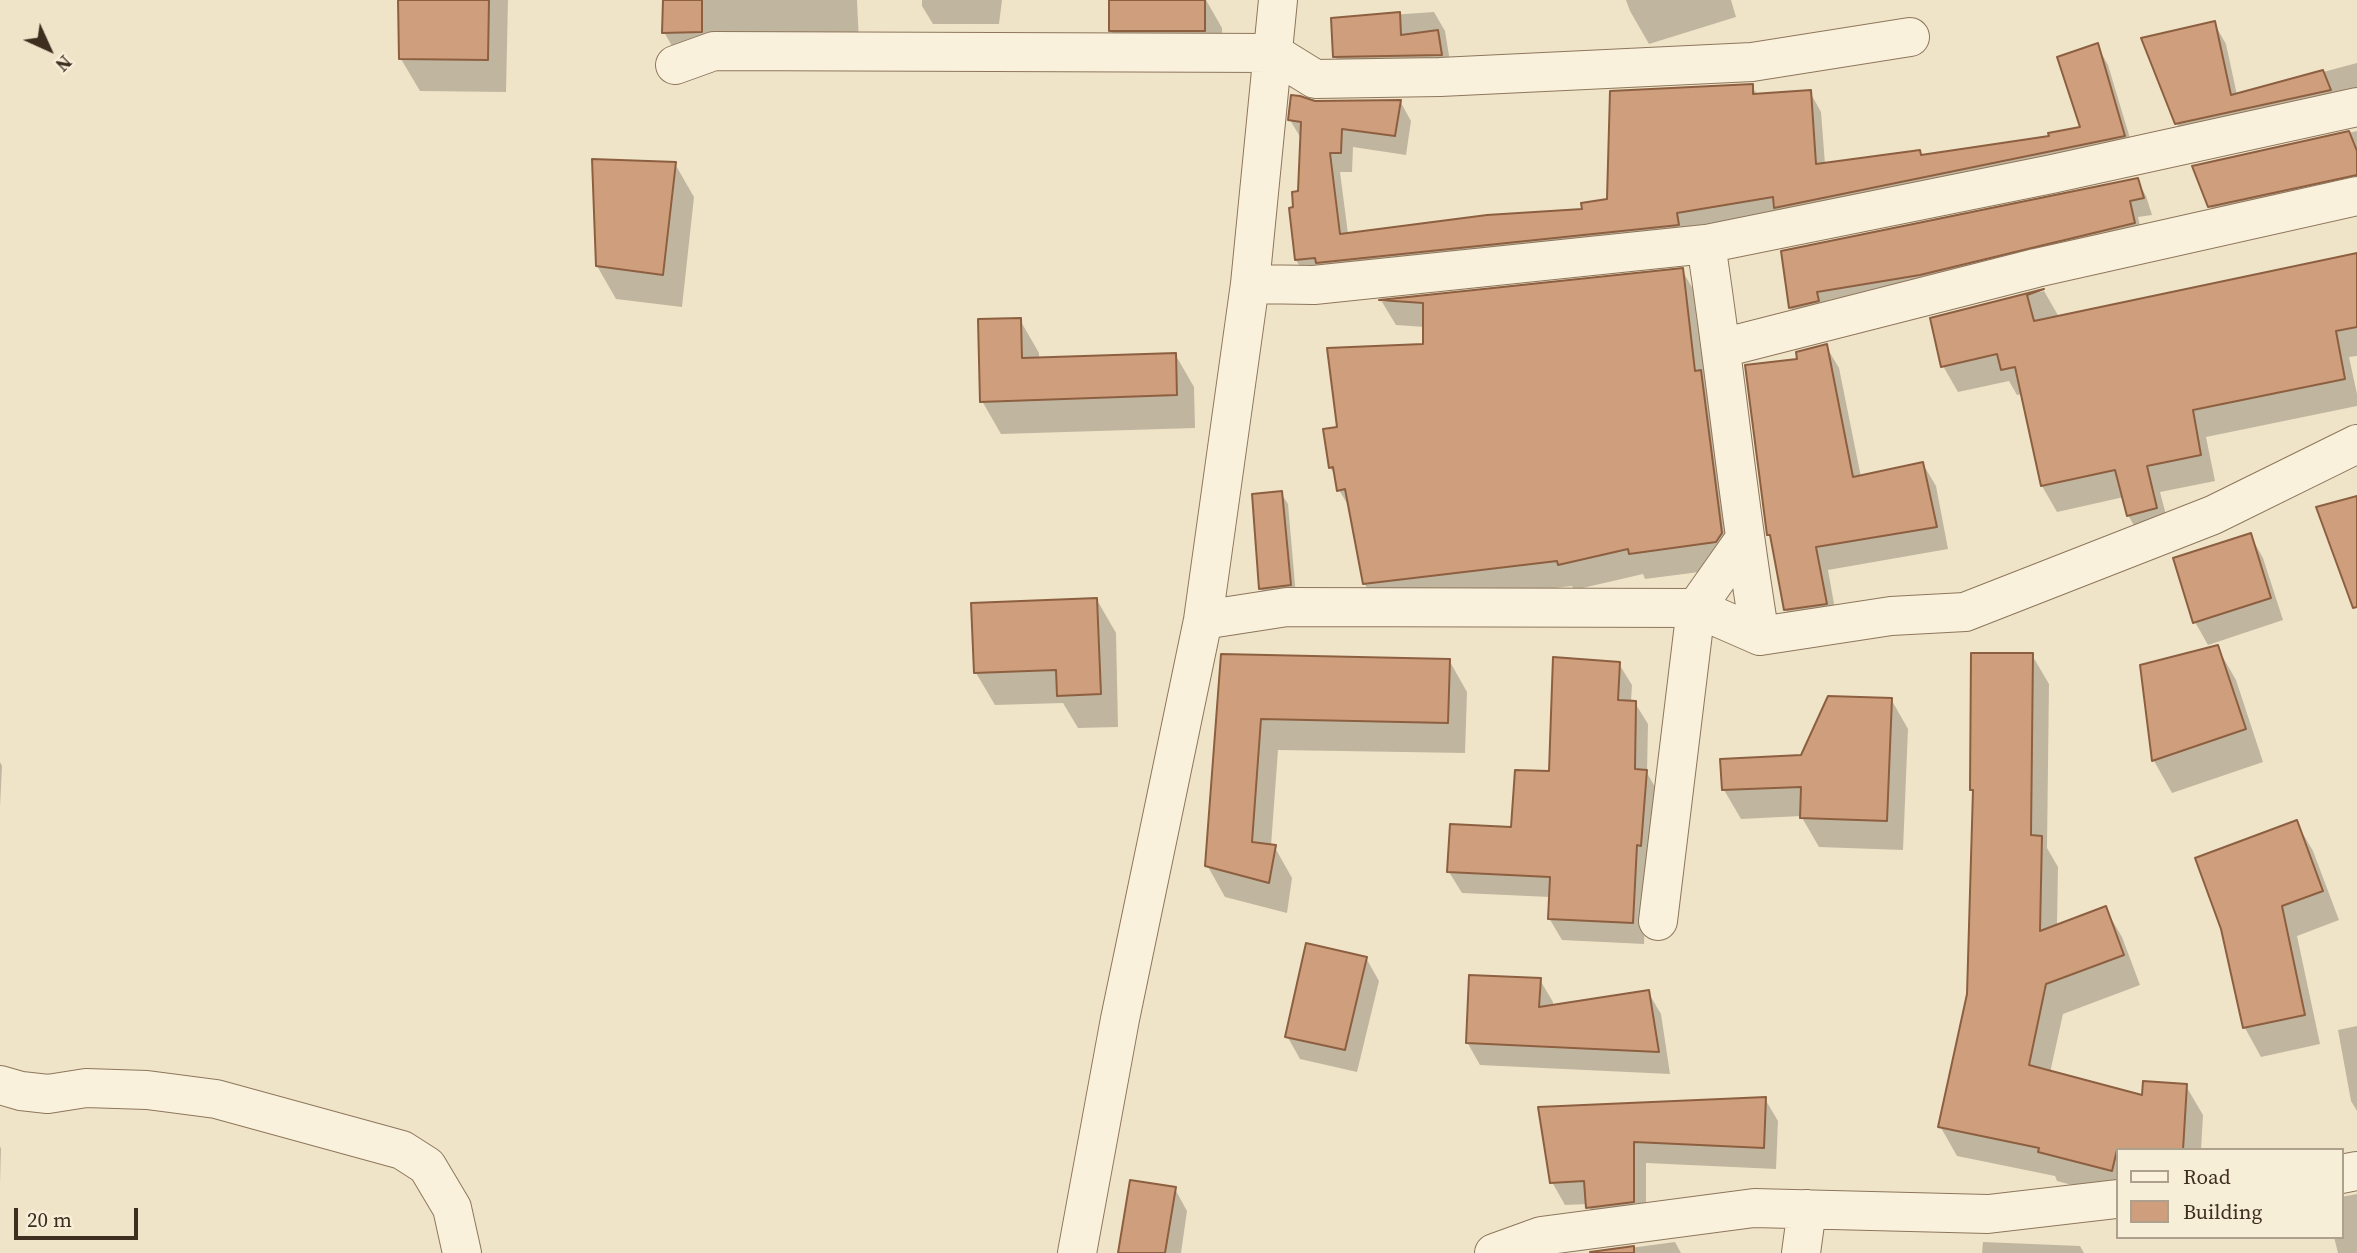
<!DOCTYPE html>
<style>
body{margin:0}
#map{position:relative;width:2357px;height:1253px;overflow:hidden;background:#f0e4c8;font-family:"Source Serif 4",serif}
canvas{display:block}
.legend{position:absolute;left:2116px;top:1148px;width:228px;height:91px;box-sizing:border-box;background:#f7eed8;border:2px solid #ada18e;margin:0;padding:9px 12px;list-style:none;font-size:21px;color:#3d2e20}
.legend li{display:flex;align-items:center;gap:14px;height:35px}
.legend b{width:35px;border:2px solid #ada18e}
.north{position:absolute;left:14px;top:14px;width:70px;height:70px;-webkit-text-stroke:5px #f7eed8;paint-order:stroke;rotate:135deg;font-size:19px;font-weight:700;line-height:28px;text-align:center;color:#3d2e20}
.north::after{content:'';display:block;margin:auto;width:24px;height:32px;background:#3d2e20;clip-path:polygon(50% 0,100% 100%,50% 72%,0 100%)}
.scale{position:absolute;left:14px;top:1208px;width:124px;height:32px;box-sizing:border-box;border:4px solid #3d2e20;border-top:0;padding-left:9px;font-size:21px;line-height:24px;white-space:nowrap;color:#3d2e20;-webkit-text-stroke:5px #f7eed8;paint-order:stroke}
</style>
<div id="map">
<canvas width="2357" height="1253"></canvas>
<ul class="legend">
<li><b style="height:9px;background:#faf1dc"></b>Road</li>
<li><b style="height:19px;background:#cf9f7d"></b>Building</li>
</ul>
<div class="north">N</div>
<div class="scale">20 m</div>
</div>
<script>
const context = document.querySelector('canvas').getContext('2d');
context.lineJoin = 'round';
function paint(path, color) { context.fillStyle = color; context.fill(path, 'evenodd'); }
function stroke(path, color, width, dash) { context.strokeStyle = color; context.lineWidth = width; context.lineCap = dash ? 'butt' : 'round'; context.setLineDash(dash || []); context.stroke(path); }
paint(new Path2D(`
 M400,0H508L506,92L420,91L401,59Z
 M664,0H857L859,43L677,55L664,32Z
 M922,0H1002L999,24H933L922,6Z
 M1111,0H1206L1222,28L1223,63H1130L1111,30Z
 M1626,0H1731L1736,17L1649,44L1630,11Z
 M1434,12L1445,31L1452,74L1346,76L1335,56L1333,19Z
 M2214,23L2226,44L2237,95L2357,63V107L2189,144L2177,124L2143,39Z
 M2097,45L2108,65L2135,155L1787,227L1308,279L1296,260L1291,209H1295L1299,193L1302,140L1290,120L1315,103L1400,101L1411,121L1406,155L1353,147L1352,172H1340L1348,234L1584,210L1609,200L1752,86L1758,96L1810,92L1821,112L1825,164L1919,152L1922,157L2051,137L2082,128Z
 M2357,131V196L2221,227L2210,206L2194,167Z
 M675,164L694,197L682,307L616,299L597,266Z
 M2137,180L2146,196L2152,215L2138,217L2143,240L1800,324L1791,308L1783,253Z
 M2357,255V356L2349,357L2357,394V406L2206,437L2215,481L2160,492L2171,534L2143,541L2128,515L2124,497L2057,512L2042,486L2023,394L2017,395L2009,381L1958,392L1943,366L1932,319L2044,291L2059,317Z
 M1682,270L1697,296L1730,568L1645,579L1643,574L1574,590L1572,586L1379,609L1364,583L1351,510L1339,490L1337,479L1330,467L1339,428L1425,346V327L1396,325L1382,302Z
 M1020,320L1039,353V359L1175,354L1194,387L1195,428L1001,434L982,401Z
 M1826,346L1839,368L1861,477L1923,464L1936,486L1948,549L1828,570L1838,626L1799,632L1786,610L1773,542L1769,535L1799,360Z
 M1281,493L1288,504L1296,596L1267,599L1261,589Z
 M2250,535L2263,558L2283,620L2208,645L2195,622L2175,559Z
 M1097,600L1116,633L1118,727L1078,728L1063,703L995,705L976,673Z
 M2217,647L2236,680L2263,762L2172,793L2154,761L2142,666Z
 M2032,655L2049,684L2047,848L2058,867L2057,926L2105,908L2122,937L2140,985L2063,1014L2050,1073L2144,1097L2186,1086L2203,1115L2201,1150H2117V1197L2057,1181L2055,1176L1957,1156L1940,1126L1968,994L1975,794L1972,789Z
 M1223,656L1449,660L1467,692L1465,753L1278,750L1271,846H1274L1292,878L1287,913L1225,897L1207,865Z
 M1619,664L1632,685L1631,702L1635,703L1648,724L1647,773L1659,794L1648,866L1644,944L1562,940L1549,918L1550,897L1462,893L1449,872L1513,829Z
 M1891,699L1908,729L1903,850L1819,847L1801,816L1741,819L1724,790L1803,757Z
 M0,762L2,766L0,807Z
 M2296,822L2313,851L2339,920L2297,936L2320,1044L2261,1057L2245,1028Z
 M1366,958L1379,981L1357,1072L1300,1059L1287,1036Z
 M1540,980L1553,1002V1007L1648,992L1661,1014L1670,1074L1480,1065L1467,1042Z
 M2357,1026V1111L2351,1101L2338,1030Z
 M1765,1099L1778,1121L1776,1169L1646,1163V1224L1601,1230L1588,1204L1565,1205L1552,1182L1540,1109Z
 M0,1146L1,1149L0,1184Z
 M1175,1189L1187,1211L1181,1253H1120Z
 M2357,1194V1253H2338L2334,1237H2341V1197Z
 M1675,1242L1681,1253H1593Z
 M1983,1242L2080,1246L2084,1253H1982Z`), '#0003');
const building = new Path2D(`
 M398,0H489L488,60L399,59Z
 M663,0H702V32L662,33Z
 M1109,0H1205V31H1109Z
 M1400,12L1401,35L1438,30L1442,55L1333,57L1331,18Z
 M2215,21L2231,95L2323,70L2331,90L2175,124L2141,38Z
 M2098,43L2125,136L1774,208L1773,197L1677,213L1679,225L1316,263L1315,258L1295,260L1289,208L1293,207L1292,192L1298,191L1301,122L1288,120L1291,95L1300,96L1315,101L1401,100L1395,136L1342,129L1341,153H1330L1340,234L1487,215L1582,209L1581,203L1607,199L1610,91L1753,84V94L1811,90L1816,164L1920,150L1921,155L2049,136L2048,133L2080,127L2057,57Z
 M2349,131L2357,151V175L2208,207L2192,166Z
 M592,159L676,162L663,275L596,266Z
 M2138,178L2144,198L2130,201L2135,223L1920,275L1817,292L1819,301L1789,308L1781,251Z
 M2357,253V327L2336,331L2345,379L2193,410L2201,455L2147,466L2157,508L2127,516L2115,470L2041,486L2015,367L2001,370L1997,354L1941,367L1930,318L2044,289L2027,295L2034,321Z
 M1683,268L1695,371L1701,370L1722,533L1716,542L1629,554L1628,549L1558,565L1557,561L1363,584L1345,489L1337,491L1333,467L1329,468L1323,429L1337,427L1327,348L1423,344V303L1379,300Z
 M1021,318L1022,358L1176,353L1177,395L980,402L978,319Z
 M1827,344L1853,477L1923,462L1937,527L1816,547L1827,604L1784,610L1770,535H1767L1745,365L1797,359L1796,352Z
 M1282,491L1291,585L1259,589L1252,494Z
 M2357,496V607L2353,608L2316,507Z
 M2251,533L2271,598L2193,623L2173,558Z
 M1097,598L1101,694L1057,696L1056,670L974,673L971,603Z
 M2218,645L2246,729L2152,761L2140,665Z
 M1971,653H2033L2031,835L2042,836L2040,931L2106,906L2124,955L2046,984L2029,1065L2142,1095L2143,1081L2187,1084L2183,1150H2117L2112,1171L2038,1152L2039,1148L1938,1127L1967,994L1973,790H1970Z
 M1221,654L1450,659L1448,723L1261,719L1252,842L1276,845L1269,883L1205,866Z
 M1553,657L1620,662L1618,700L1636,701L1635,769L1647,770L1641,846L1637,845L1633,923L1548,919L1550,877L1447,872L1450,824L1511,827L1515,770L1549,771Z
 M1828,696L1892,698L1887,821L1800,818L1801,787L1722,790L1720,759L1801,755Z
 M2297,820L2323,891L2282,906L2305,1015L2243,1028L2221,929L2195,858Z
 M1306,943L1367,957L1345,1050L1285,1037Z
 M1469,975L1541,978L1539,1007L1649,990L1659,1052L1466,1043Z
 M1766,1097L1764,1148L1634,1142V1202L1586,1208L1584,1181L1550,1183L1538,1107Z
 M1130,1180L1176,1187L1165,1253H1118Z
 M1634,1246V1253H1591L1590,1252Z`);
paint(building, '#cf9f7d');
stroke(building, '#8d5f41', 2);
const street = new Path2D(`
 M675,65L714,51L1273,53L1315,79L1440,77L1752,62L1910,37
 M1706,244C1726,374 1738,505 1760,636
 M1250,284L1314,285L1706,244L2052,174L2357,107
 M1722,348L2036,268L2357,196
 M1203,620L1287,607L1696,608L1760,636L1891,616L1965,612L2213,515L2357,444
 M1658,921L1696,608L1744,540
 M0,1085L21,1091L48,1094L86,1088L147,1090L216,1099L402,1150L427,1166L452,1208L462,1253
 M2341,1174L2357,1171
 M1077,1253L1120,1019L1203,620L1250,284L1278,0
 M1494,1253L1541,1236L1754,1208L1988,1214L2117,1199
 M1801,1253L1807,1209`);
stroke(street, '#8d765c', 40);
stroke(street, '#faf1dc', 38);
</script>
